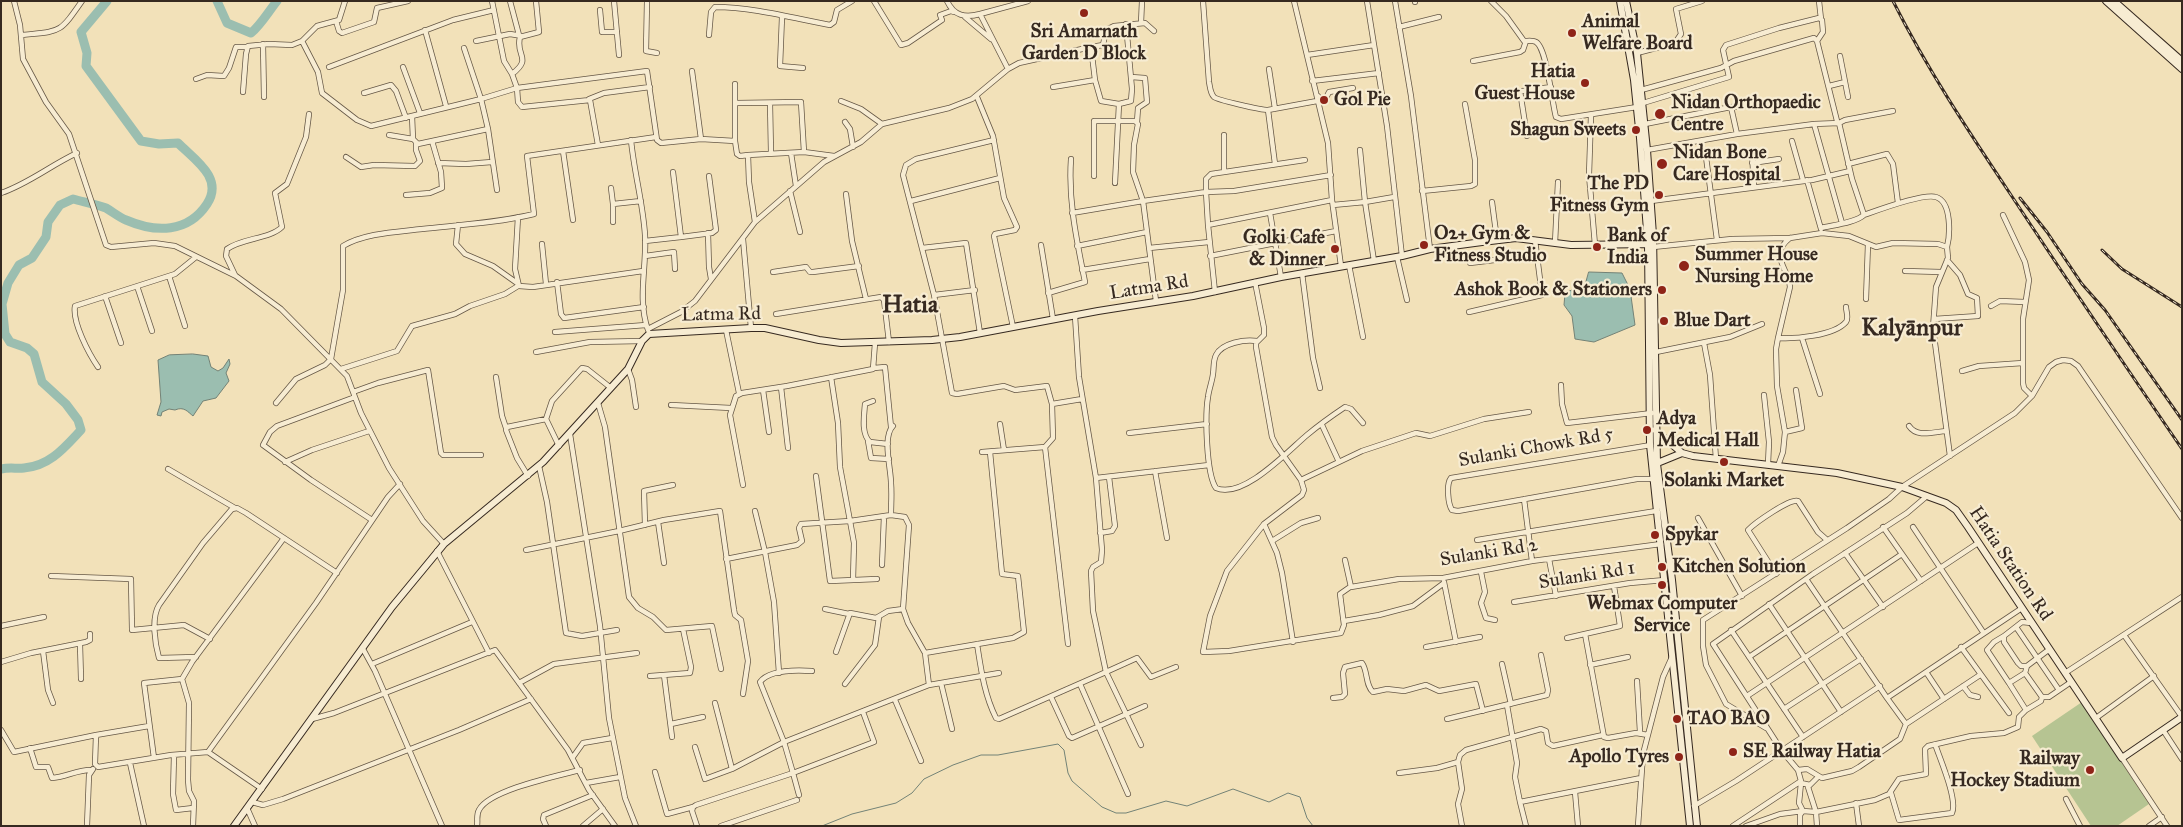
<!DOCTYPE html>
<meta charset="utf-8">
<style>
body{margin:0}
#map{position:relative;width:2183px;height:827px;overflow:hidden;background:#f2e1b9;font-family:"IM FELL Great Primer",serif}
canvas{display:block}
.frame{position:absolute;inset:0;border:2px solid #362920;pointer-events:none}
</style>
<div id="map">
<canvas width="2183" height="827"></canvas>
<div class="frame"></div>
</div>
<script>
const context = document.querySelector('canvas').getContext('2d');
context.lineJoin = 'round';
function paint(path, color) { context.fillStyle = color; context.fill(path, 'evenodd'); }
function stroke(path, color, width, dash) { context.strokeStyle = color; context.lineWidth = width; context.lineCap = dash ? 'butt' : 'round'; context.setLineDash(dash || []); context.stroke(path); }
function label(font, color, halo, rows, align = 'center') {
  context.font = font + ' "IM FELL Great Primer",serif'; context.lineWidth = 4.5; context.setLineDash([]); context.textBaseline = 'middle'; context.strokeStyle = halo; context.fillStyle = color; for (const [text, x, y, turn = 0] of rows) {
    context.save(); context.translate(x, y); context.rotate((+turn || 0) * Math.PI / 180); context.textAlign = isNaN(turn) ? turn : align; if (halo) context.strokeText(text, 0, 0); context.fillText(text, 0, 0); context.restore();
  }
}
paint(new Path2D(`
 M2082,702L2149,804L2117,826H2091L2032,736Z`), '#b6c492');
const water = new Path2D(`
 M1589,272L1622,273L1630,289L1635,325L1594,342L1575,339L1572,316L1564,305L1565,293L1585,284Z
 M193,354L208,356L211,367L218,371L223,368L229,359L230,364L226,373L229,381L216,398L203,401L193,416C188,412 184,406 175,410L169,409L162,412L161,416L157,415L161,402L158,360L169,355Z`);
paint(water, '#9bbeb0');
stroke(water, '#738276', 1);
stroke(new Path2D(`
 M822,826L852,814L896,803L912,793L924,779L953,765L981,755H998L1058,744L1064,750L1068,773L1072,781L1102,807L1116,813H1126L1166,801L1187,806L1233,789L1269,802L1288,793L1300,797L1307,818L1313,826`), '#738276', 1);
stroke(new Path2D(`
 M217,1L227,23L251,33C260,26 269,11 277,1
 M1,469C11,467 16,469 24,468C50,466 65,447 81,430L78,420L66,404L42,382L34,354L27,348L10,342L5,334L2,304L8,283L19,265L32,258L46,237L48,222L60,205L73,199C84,202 96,204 106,208C113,212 119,217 126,220C156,233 188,233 207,204C224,178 195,160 178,143L159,144L141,141L86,66L87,53L81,32L107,1`), '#9bbeb0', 9);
const street = new Path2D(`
 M14,1L20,25L23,59L46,102L69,134L106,245L111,247L154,243L175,246L236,276L281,309L347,376L361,413L389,468L423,521L444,544
 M492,1L504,61L512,74L517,88L481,99L488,129L497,190
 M510,1L519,35
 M614,1L619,55
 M647,1L646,51L657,53
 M874,1L901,45L908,43L942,20L940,15L951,11L954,12
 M947,1C954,16 965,18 980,14L1008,69
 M1203,1L1209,82C1210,86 1210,93 1214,97C1217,100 1261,110 1268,110
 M1294,1L1328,143L1332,200L1341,266
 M1367,1L1387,126L1402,256
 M1395,1L1411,96L1430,249
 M1415,1V2
 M1491,1L1506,16L1524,41C1528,41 1533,40 1536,42C1547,48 1552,104 1556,117L1561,119L1637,107
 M1819,1L1821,19
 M600,10L602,32H617
 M980,14L1028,1
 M782,17L780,66L803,68
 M965,17L991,39
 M336,21L339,31L342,33L374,22L377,8L408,1
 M1141,23L1142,1
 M1399,27L1439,17
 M425,30L446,106
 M22,35C61,31 59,34 82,1
 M709,35L711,12L715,7C753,7 793,18 830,25L834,22L837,10L852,1
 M302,41L318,72L322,93L357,120L371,126L481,99L464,48
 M476,41L510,34L522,36
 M263,44L264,97
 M1091,47L1103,45L1106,30L1114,26L1145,23L1154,31
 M1637,53L1675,43L1681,34L1676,9L1702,1
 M1307,55L1374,45
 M1840,56L1848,97
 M1473,61L1520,52L1523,50L1526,41
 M329,67L453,20L494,10
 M403,67L420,113
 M1269,69L1275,109
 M512,74C533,58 515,56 520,37L539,32L536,1
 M1131,77L1145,78L1147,102L1138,108L1137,122
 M196,79L207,75L224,76L229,68L236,47H247
 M1095,80L1101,101L1119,104L1131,101L1132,89L1126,24
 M1312,81L1379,73
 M1829,86L1845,82
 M1641,90L1721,68L1734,61L1814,38L1817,41L1837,121
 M1520,91L1527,136
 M243,92L246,54L248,46L269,44L292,45L302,41L317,26L339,20L345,1
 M364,93L391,85L396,91L406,118
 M1501,94L1551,87
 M1318,96L1319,99L1326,98L1329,92L1353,88
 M977,97L993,136L1004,198L1017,227L1015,230L995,234L994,236L1013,327
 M589,99L604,93L650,87
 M841,101L861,109L882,124
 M736,103L801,102L804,152
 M770,103L771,153
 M1643,103L1729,77L1723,50L1726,45L1779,28L1819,18L1822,20L1823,32L1817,41
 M1731,107L1737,134
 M1591,115L1589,175L1595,245
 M412,116L413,139L418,144L488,129
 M845,122L850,129L853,147
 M1839,123L1845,120L1893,111
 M1645,124L1731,107L1805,102
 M389,135L413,139
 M1224,135V172
 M701,139L735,141V84
 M631,140C634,172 643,203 645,235C647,266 637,299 648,330
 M994,140L916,159L906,165L903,175L934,295L952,393L957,394L1004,386L1015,390L1047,386L1052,404
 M1792,141L1803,180
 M598,145L590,100L522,107L518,102L517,88L647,71L657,140L661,143L701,139L692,71
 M1647,150L1737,134L1814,124
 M563,151L573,220
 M791,153L796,186
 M1752,154L1754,186
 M748,155L804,152L834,156
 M346,157L361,167L374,165L415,166L420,161L416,150V143
 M1706,157L1717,240
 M1305,160L1211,174L1206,179V192L1234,191L1331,175
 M438,163L466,164L492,162
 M1752,163L1779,159
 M1275,164L1268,110L1317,101
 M1848,164L1887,154L1893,164L1898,203
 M1094,176V121H1135L1138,124L1134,145L1133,172L1143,201L1206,192L1208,225L1332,200
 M1807,180L1821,229
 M1115,183L1119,104
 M611,188L613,204
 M790,191L800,232
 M1422,191L1471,186L1475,184V160L1465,104
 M1,193C28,184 51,165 77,153
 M846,194L852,241L866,299
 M406,195L430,193L442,188L441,172L432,141
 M911,201L1000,178
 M1651,201L1812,180L1850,171
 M1492,202L1497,240
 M1333,205L1365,202L1360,150
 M1072,213L1143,201L1156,301
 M1270,213L1281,277
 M1864,215C1878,210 1923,193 1936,197C1952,202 1950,235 1947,247
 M2003,215L2025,262L2029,280L2023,319V383L2024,388L2032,396
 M518,217L515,269L519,286L533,287L643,271
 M613,222V204L641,201
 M755,222L824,162L861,142L882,124L949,108L972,99L1008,69L1019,63L1091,47L1095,80L1053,87
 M458,225L456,244L465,254L493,266L517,283
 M1208,225L1215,292
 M1821,228C1833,225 1855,223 1864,215L1852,179L1839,123L1814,124L1842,223
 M708,233L709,267L711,279
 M681,237L712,233L716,230L709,176
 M743,239L751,328
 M645,241L681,237L673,172
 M1555,243L1558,182
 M542,244L546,284
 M1041,245L1053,319
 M1077,246L1147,232
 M1653,247L1732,239L1790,238L1822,233L1849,236L1876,247L1893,243L1938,244L1947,247L1948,258L1936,287L1933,328L1950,456
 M922,248L966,243L980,333
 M1149,248L1209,242
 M645,256L674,252L675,269
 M1210,256L1336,231
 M1397,257L1407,300
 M1374,261L1365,202L1394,197
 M1470,263L1536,255
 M1349,265L1363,337
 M1082,270L1150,259
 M1905,271L1941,272
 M773,272L806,267L810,272H813L859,266
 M1302,273L1313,358L1320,388
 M235,275L226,256L227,249C242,238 270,239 282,227L275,193L287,184L306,137L309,114
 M169,276L185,326
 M557,282L561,314L564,318L644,307
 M1255,282L1264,328V335L1256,343V347L1272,437L1276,445L1301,480L1362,451L1416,433L1430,436L1484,419L1529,412
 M137,286L152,331
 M1048,293L1085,282C1077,241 1068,202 1071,159
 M934,295L975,290
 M105,296L121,343
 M1866,299L1868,244
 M1991,306L2000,301L2025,302
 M1469,312L1542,295L1535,240
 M776,314L881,297L884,300L889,342
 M1934,319L1978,316L1977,298L1968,294L1960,275L1947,260
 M648,329L681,312L695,301L755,222L749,182L748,155L740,156L737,154L735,141
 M726,330L739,393
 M555,332L646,325
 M1778,338L1790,287C1789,269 1768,255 1790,238
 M1802,338L1820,394
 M1257,341C1245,339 1222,343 1216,355C1213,361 1214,368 1213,374C1212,382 1209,389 1208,397C1205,415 1206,474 1216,488C1243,500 1289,450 1307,435C1319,425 1333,415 1345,407L1351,409L1363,423
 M1704,343L1710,375L1716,459
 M536,352L590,342L642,341
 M1656,352L1730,337L1762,324
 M98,367C89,354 72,322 75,306L175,274L196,257
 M874,368L885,367L891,427
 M341,369L397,351L412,326L455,314L470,306L505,294L518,286
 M628,369L632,380L636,407
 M1962,371L1979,366L2023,363
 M496,377L502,416L506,428
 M1561,385L1562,404L1567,423L1652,413
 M781,387L788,448
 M763,390L769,432
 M353,392L378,383L428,370L441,453L443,455H481
 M1764,395L1769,442L1768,464
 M355,397L277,426L270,432L263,445L311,480L372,520
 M873,401L865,404C864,416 861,434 870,442L888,444
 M276,403L296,379L325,365L331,359L343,290V246C365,233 397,232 422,229C459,225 497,223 534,214L527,156L656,137
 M598,403L605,427L629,597L638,608L653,617L666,630L712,626L721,669
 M671,405L731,408
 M546,419L552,401L582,368L587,369L611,388
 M1000,424L1004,450
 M1322,425L1339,462
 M893,426C882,437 891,469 891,483C892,494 891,504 891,515L905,517L909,525L903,609L908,623L925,653L1013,638L1024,632L1018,576L1002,574L990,452
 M1909,426C1917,438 1933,432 1946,431
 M1785,432L1802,428L1796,390
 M1129,433L1207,424
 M570,434L600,626L609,718L625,798L636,826
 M868,441L871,458L889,459
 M1651,445L1451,478C1446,484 1448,504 1452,510L1458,511L1637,479H1653
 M1045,447L1068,644
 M982,452L1045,447L1053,438L1052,404L1082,399
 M285,462L312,450L369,431
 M539,466L547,502L566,633L582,636L617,630
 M1778,466L1783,452L1785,432L1777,386L1776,349L1778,338C1794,339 1834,336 1846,322C1849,318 1846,311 1846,307
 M168,469L235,508
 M1155,471L1167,538
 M528,476L517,458L506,430L507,427L546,419L559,446
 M816,476L830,581L877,579
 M1096,478L1209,465
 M743,485L730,415L736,396L742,393L787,386L873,369L875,343
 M1524,499L1532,561
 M755,511L765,552L774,602L779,673
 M1698,518L1742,596
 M658,522L664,563
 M1264,524L1227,571L1210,616L1203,652L1229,651L1341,633L1344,625L1340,594L1350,587
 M645,525L644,491L673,485
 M1883,527L1921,581
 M1913,527L1983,632
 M1100,533L1112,531L1115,526L1109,477
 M1477,540L1656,511
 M1272,541L1301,523L1318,518
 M526,550L619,531L664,520L720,511L734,610L735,615L741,620L748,661L743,694
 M437,551L489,653
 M1845,553L1883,607
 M726,559L797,545L802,541L799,528L801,524L850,521L840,467L838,423L831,377
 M1549,559L1556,596
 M1345,560L1351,587L1399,579L1443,578L1532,561L1661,544
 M882,565L884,516
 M1481,572L1485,592L1481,603L1486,618L1495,620
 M1776,574L1748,530C1755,523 1790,498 1798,501L1818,532L1827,540
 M51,576L131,579L132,630L184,625L210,639
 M1806,579L1887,698L2022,608
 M853,580L854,543L850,521L891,515
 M1444,582L1456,642
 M1514,602L1630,583L1665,580
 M1769,604L1841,712
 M825,609L849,614
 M1344,621L1379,615L1413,606L1444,583
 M1,626L44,617
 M2016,627L2059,690
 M1731,630L1803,737
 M1585,634L1604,737L1608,738L1636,733L1648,735
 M2124,635L2182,717
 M2004,636L1994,642L1987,650L2009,683
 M1567,638L1620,626L1614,586
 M1293,642L1282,573L1277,553L1264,524L1302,495L1304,490L1301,480
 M80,644L81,679
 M977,644C981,669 984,694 996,718L999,719L1106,672L1093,611L1091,571L1093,567L1101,562L1102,550L1096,478L1079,377L1075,316
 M1426,647L1480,637
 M1961,647L2009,713
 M363,649L375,671L442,826
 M43,651L48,690L53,703
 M2050,651H2047L2027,666L2025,673L2042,697H2049L2071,682
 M836,652L850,613L876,618L888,611L903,609
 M925,653L929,685L999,673
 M196,657L159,658C155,644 151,618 159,605L203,543L232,509L237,508L246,513L337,573
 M1749,657L1902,554
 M1,662L31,653L86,642L90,640V634
 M372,664L472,622
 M1502,664L1511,704
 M1590,665L1628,657
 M2027,666H2021L2018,663L2004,642V636L2022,622L2031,623
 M1926,672L1944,699
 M2025,673L2009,683L2026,710L2041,701L2042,697
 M2065,673L2182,597
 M664,675L672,737
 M650,676L690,673L691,667L683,629
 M182,679L192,662L284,538
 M182,679L189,703L188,780L189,791L194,801L193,826
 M1637,681L1640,732
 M519,683L554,664L637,653
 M941,683L952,729
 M845,684L875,645L879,617
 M1080,684L1128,794
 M1963,686L1970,695L1978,697
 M1747,696L1978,543
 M1051,697L1069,736L1072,738L1145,706
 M1333,698L1342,697L1345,694L1343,673L1345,667L1362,663C1368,671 1365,685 1373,692L1387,689L1404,691L1426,685L1439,691L1476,684L1483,711
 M895,700L921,761
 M715,703L732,769
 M1507,705L1517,763L1515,777L1520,802
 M1784,709L1861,659
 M2096,718L2154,676
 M312,719L334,713L495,650L568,750L589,790L615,826
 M1447,719L1547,695L1548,690L1541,655
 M671,724L703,717
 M1906,724L1980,675
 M1766,728L1726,704L1706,665L1703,646V620L1847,528L1889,499L1902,487L2015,413L2032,396L2049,367L2056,362L2063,360L2071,361L2078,366L2182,518
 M1,730L14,752L96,735L95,764L98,767L171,755L208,752L262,789
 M2163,730L2182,759
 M96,735L149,726
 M1141,745L1106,672L1137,658L1151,677L1176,667
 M695,747L705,779L732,769L784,742L929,685
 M30,748L36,767H48L52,778C66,777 77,770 90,770
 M208,752L316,603L388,497L400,484
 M174,755L173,794L176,810L193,808
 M573,757L583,743L612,738
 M154,758L144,683L182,679
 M2122,758L2167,826
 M130,763L144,826
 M1798,770L1807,769L1822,778L1852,771L1859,767L1900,739L1906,724L1887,698
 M655,772L667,814L693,807
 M1399,773L1437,768L1458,762
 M586,783L620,777
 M1575,792L1578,826
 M1891,793L1899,820L1952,813C1958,800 1940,759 1935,744
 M799,795L793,773L874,742L863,712
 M2066,799L2080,826
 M252,802L263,805L283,799L459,730L531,699
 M1856,803L1859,826
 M1694,806L1736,781L1880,686
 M247,808L255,826
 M87,826L89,775L93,769
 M477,826C478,821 476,815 479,810C489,790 557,776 580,770
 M546,826L543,819L544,815L593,795
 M583,826L603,809
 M697,826L692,811L693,807L696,805L793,773L784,742L760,682C770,669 797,670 812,671
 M721,826L797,800
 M1462,826L1458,804L1462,789L1458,762L1460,755L1466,750L1541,729L1546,731L1548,743L1553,746L1603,735
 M1526,826L1520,802L1641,778
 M1638,826L1643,754L1663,677L1672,657
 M1733,826L1801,781L1798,770L1782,751L1713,644L1813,574L1907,513L1927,496
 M1746,826L1780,814L1803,811L1799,803L1801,783L1810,785L1818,777
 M1800,826V815L1803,811L1816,812L1808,787L1810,785
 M1817,826L1816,812L1875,800L1889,794L1899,779L1926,774L1925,749L1928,746L1971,736L2004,733L2018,727L2019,717L2026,710
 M2149,826L2162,817`);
const secondary = new Path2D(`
 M1620,1L1634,80L1640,138L1648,244L1650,445L1690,826
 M1626,1L1637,53L1647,150L1653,235L1657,464L1672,580L1697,826
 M2106,1L2182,69
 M2114,1L2182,61
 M1655,430L1682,453L1693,456L1837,473L1902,487L1946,503L1956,510L1968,527L2122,758L2182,717
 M1655,464L1682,453
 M234,826L392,607L444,544L543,462L628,369L642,341L649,334L751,328H765L819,340L841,343L932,340L960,337L1098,311L1193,296L1281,277L1402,256L1430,249L1482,242L1516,238L1571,245L1653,244`);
stroke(street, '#655746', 6);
stroke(secondary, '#362920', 8);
stroke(street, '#f7ecd2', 4.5);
stroke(secondary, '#f7ecd2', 6);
const rail = new Path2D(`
 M1893,1C1927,69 1969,132 2011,195C2067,280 2124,364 2182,449
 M2020,198L2047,232L2082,284L2105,310L2182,420
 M2102,250L2122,269L2182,307`);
stroke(rail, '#362920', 3);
stroke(rail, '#f7ecd2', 1, [4]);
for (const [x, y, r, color] of [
 [1084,13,5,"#8f2418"],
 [1572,33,5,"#8f2418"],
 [1585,83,5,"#8f2418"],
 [1324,100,5,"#8f2418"],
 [1660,114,6,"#8f2418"],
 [1636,130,5,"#8f2418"],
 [1662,164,6,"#8f2418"],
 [1659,195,5,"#8f2418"],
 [1424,245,5,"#8f2418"],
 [1597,247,5,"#8f2418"],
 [1335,249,5,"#8f2418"],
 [1684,266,6,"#8f2418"],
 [1662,290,5,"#8f2418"],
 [1664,321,5,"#8f2418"],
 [1647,430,5,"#8f2418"],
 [1724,462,5,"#8f2418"],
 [1655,535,5,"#8f2418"],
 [1662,567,5,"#8f2418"],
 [1662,585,5,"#8f2418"],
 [1677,719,5,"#8f2418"],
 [1733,752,5,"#8f2418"],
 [1679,757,5,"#8f2418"],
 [2090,770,5,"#8f2418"]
]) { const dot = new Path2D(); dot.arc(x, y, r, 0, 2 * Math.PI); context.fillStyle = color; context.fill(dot); stroke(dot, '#f7ecd2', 2); }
label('bold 19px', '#362920', '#f7ecd2', [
 ["Animal",1582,22],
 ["Welfare Board",1582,44],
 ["Sri Amarnath",1084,32,"center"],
 ["Garden D Block",1084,54,"center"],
 ["Hatia",1575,72,"right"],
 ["Guest House",1575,94,"right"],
 ["Gol Pie",1334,100],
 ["Nidan Orthopaedic",1671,103],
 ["Centre",1671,125],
 ["Shagun Sweets",1626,130,"right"],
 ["Nidan Bone",1673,153],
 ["Care Hospital",1673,175],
 ["The PD",1649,184,"right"],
 ["Fitness Gym",1649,206,"right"],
 ["O2+ Gym &",1434,234],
 ["Fitness Studio",1434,256],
 ["Bank of",1607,236],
 ["India",1607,258],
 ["Golki Cafe",1325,238,"right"],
 ["& Dinner",1325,260,"right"],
 ["Summer House",1695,255],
 ["Nursing Home",1695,277],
 ["Ashok Book & Stationers",1652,290,"right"],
 ["Blue Dart",1674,321],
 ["Adya",1657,419],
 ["Medical Hall",1657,441],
 ["Solanki Market",1724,481,"center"],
 ["Spykar",1665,535],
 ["Kitchen Solution",1672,567],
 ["Webmax Computer",1662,604,"center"],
 ["Service",1662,626,"center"],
 ["TAO BAO",1687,719],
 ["SE Railway Hatia",1743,752],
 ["Apollo Tyres",1669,757,"right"],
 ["Railway",2080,759,"right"],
 ["Hockey Stadium",2080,781,"right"]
], 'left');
label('19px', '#362920', '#f7ecd2', [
 ["Latma Rd",1149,288,-9],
 ["Latma Rd",721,315,-1],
 ["Sulanki Chowk Rd 5",1536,448,-10],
 ["Sulanki Rd 2",1489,553,-9],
 ["Hatia Station Rd",2010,564,56],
 ["Sulanki Rd 1",1587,576,-9]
]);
label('bold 24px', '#362920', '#f7ecd2', [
 ["Hatia",910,306],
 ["Kalyānpur",1912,329]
]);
</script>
